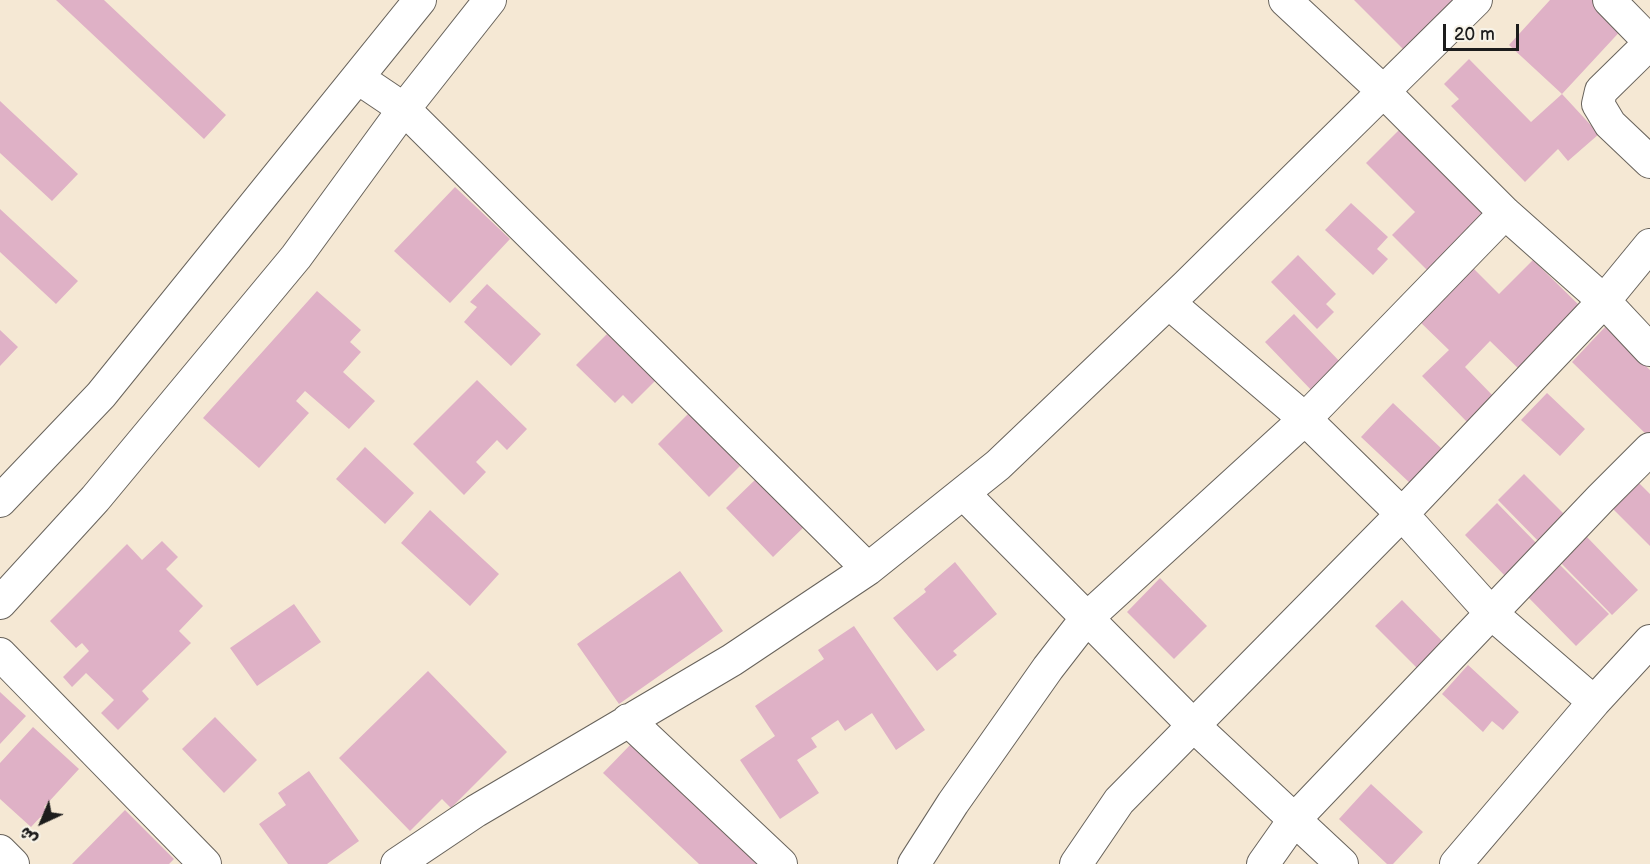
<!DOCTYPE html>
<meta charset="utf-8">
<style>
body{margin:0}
#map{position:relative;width:1650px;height:864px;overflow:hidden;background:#f5e8d4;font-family:"Balsamiq Sans","Playpen Sans Arabic",sans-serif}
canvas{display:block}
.north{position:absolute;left:12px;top:792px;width:60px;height:60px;-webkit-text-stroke:4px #f7f3e8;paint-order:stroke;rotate:224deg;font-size:16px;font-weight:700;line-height:24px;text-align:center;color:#1c1c1c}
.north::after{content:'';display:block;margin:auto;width:21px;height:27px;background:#1c1c1c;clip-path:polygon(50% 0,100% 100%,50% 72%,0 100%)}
.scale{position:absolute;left:1443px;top:24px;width:76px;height:27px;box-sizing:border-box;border:3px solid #1c1c1c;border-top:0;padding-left:8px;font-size:18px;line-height:21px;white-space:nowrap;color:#1c1c1c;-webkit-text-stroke:4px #f7f3e8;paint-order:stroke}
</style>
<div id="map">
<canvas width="1650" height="864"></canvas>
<div class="north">ش</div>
<div class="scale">20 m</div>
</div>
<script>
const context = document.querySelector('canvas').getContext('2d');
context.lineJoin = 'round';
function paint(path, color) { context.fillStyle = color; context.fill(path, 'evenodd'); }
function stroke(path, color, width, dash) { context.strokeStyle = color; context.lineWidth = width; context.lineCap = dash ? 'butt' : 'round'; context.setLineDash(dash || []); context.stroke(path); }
paint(new Path2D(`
 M56,0H104L226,115L204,139Z
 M1354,0H1461L1407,53Z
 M1550,0H1597L1625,26L1562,94L1509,45Z
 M1469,59L1531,122L1562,94L1599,134L1568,161L1558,149L1525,182L1451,106L1459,99L1444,84Z
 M0,101L78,174L52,201L0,153Z
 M1404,125L1494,217L1434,277L1392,235L1415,212L1366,163Z
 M455,187L510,239L450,303L394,251Z
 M1351,203L1388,237L1377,249L1388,259L1373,275L1325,230Z
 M0,209L78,281L56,304L0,252Z
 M1298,255L1336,294L1326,304L1334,312L1317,329L1271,282Z
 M1533,260L1583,309L1522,372L1490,341L1465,367L1495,398L1469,424L1422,376L1449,350L1418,320L1471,266L1499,294Z
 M487,284L541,334L511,366L464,322L477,307L470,302Z
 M317,291L361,330L350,342L361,352L343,372L375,401L349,429L305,391L296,401L309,413L259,468L203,418Z
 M1294,314L1344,366L1315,394L1265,342Z
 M1605,327L1650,370V438L1572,362Z
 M0,330L18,347L0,366Z
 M607,334L655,381L632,404L623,395L615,403L576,365Z
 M477,380L527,429L507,450L497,440L476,462L486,472L464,495L413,444Z
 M1547,393L1585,429L1560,456L1521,420Z
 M1393,403L1443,450L1411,484L1361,437Z
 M689,413L740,466L709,497L658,444Z
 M365,447L414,493L385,524L336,479Z
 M1524,474L1572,522L1545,548L1498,500Z
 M758,477L805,526L773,557L726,508Z
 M1637,481L1650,494V546L1611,507Z
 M1497,503L1542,549L1510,581L1465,535Z
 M430,510L499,574L470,606L401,543Z
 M1587,537L1638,590L1612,615L1560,562Z
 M162,541L178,557L166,569L203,606L179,631L191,643L142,691L149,699L118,730L101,713L114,700L86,673L72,687L63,677L89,651L82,643L76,648L50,621L127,544L142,560Z
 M955,562L997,614L953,651L957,655L937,671L893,618L926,592L924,589Z
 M1559,564L1609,614L1576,646L1527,596Z
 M680,571L723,631L619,704L577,644Z
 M1160,578L1207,626L1174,659L1127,612Z
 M1402,600L1452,651L1426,677L1375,626Z
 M294,604L321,642L257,686L230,648Z
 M854,626L925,730L896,750L872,713L845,731L838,720L811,738L817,747L797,760L819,793L780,819L740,760L775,736L755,706L824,659L818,650Z
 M1468,665L1519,712L1503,730L1492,721L1483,732L1442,694Z
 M428,671L507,752L451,808L442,799L410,831L339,758Z
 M0,692L26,716L0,744Z
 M215,717L257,760L224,793L182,749Z
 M33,727L79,769L44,807L47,810L31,827L0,799V763Z
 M633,742L761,864H699L603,773Z
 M309,771L359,841L327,864H288L259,824L286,805L278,793Z
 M1371,784L1423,832L1393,864H1387L1339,819Z
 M125,810L174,859L169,864H72Z`), '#dfb1c6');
const minor = new Path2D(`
 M1285,0L1384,92L1505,213L1604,301L1650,350
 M1609,0L1650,42
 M1650,43L1601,91L1598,104L1610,124L1650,162
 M358,78L404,109L868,569
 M1169,303L1305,419L1402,514L1491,613L1594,702
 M963,493L1194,726L1342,864
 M0,501L101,395L420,0
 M0,603L95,499L296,257L404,109L490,0
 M0,654L205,864
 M628,720L781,864
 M0,851L13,864
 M397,864L476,811L732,660L868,569L998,465L1186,286L1476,0
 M914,864L953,803L1048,668L1086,619L1305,419L1505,213
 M1076,864L1119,801L1402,514L1604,301L1650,245
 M1263,864L1294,820L1601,498L1650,449
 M1456,864L1594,702L1650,641`);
stroke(minor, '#68635c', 34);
stroke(minor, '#fff', 32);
</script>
